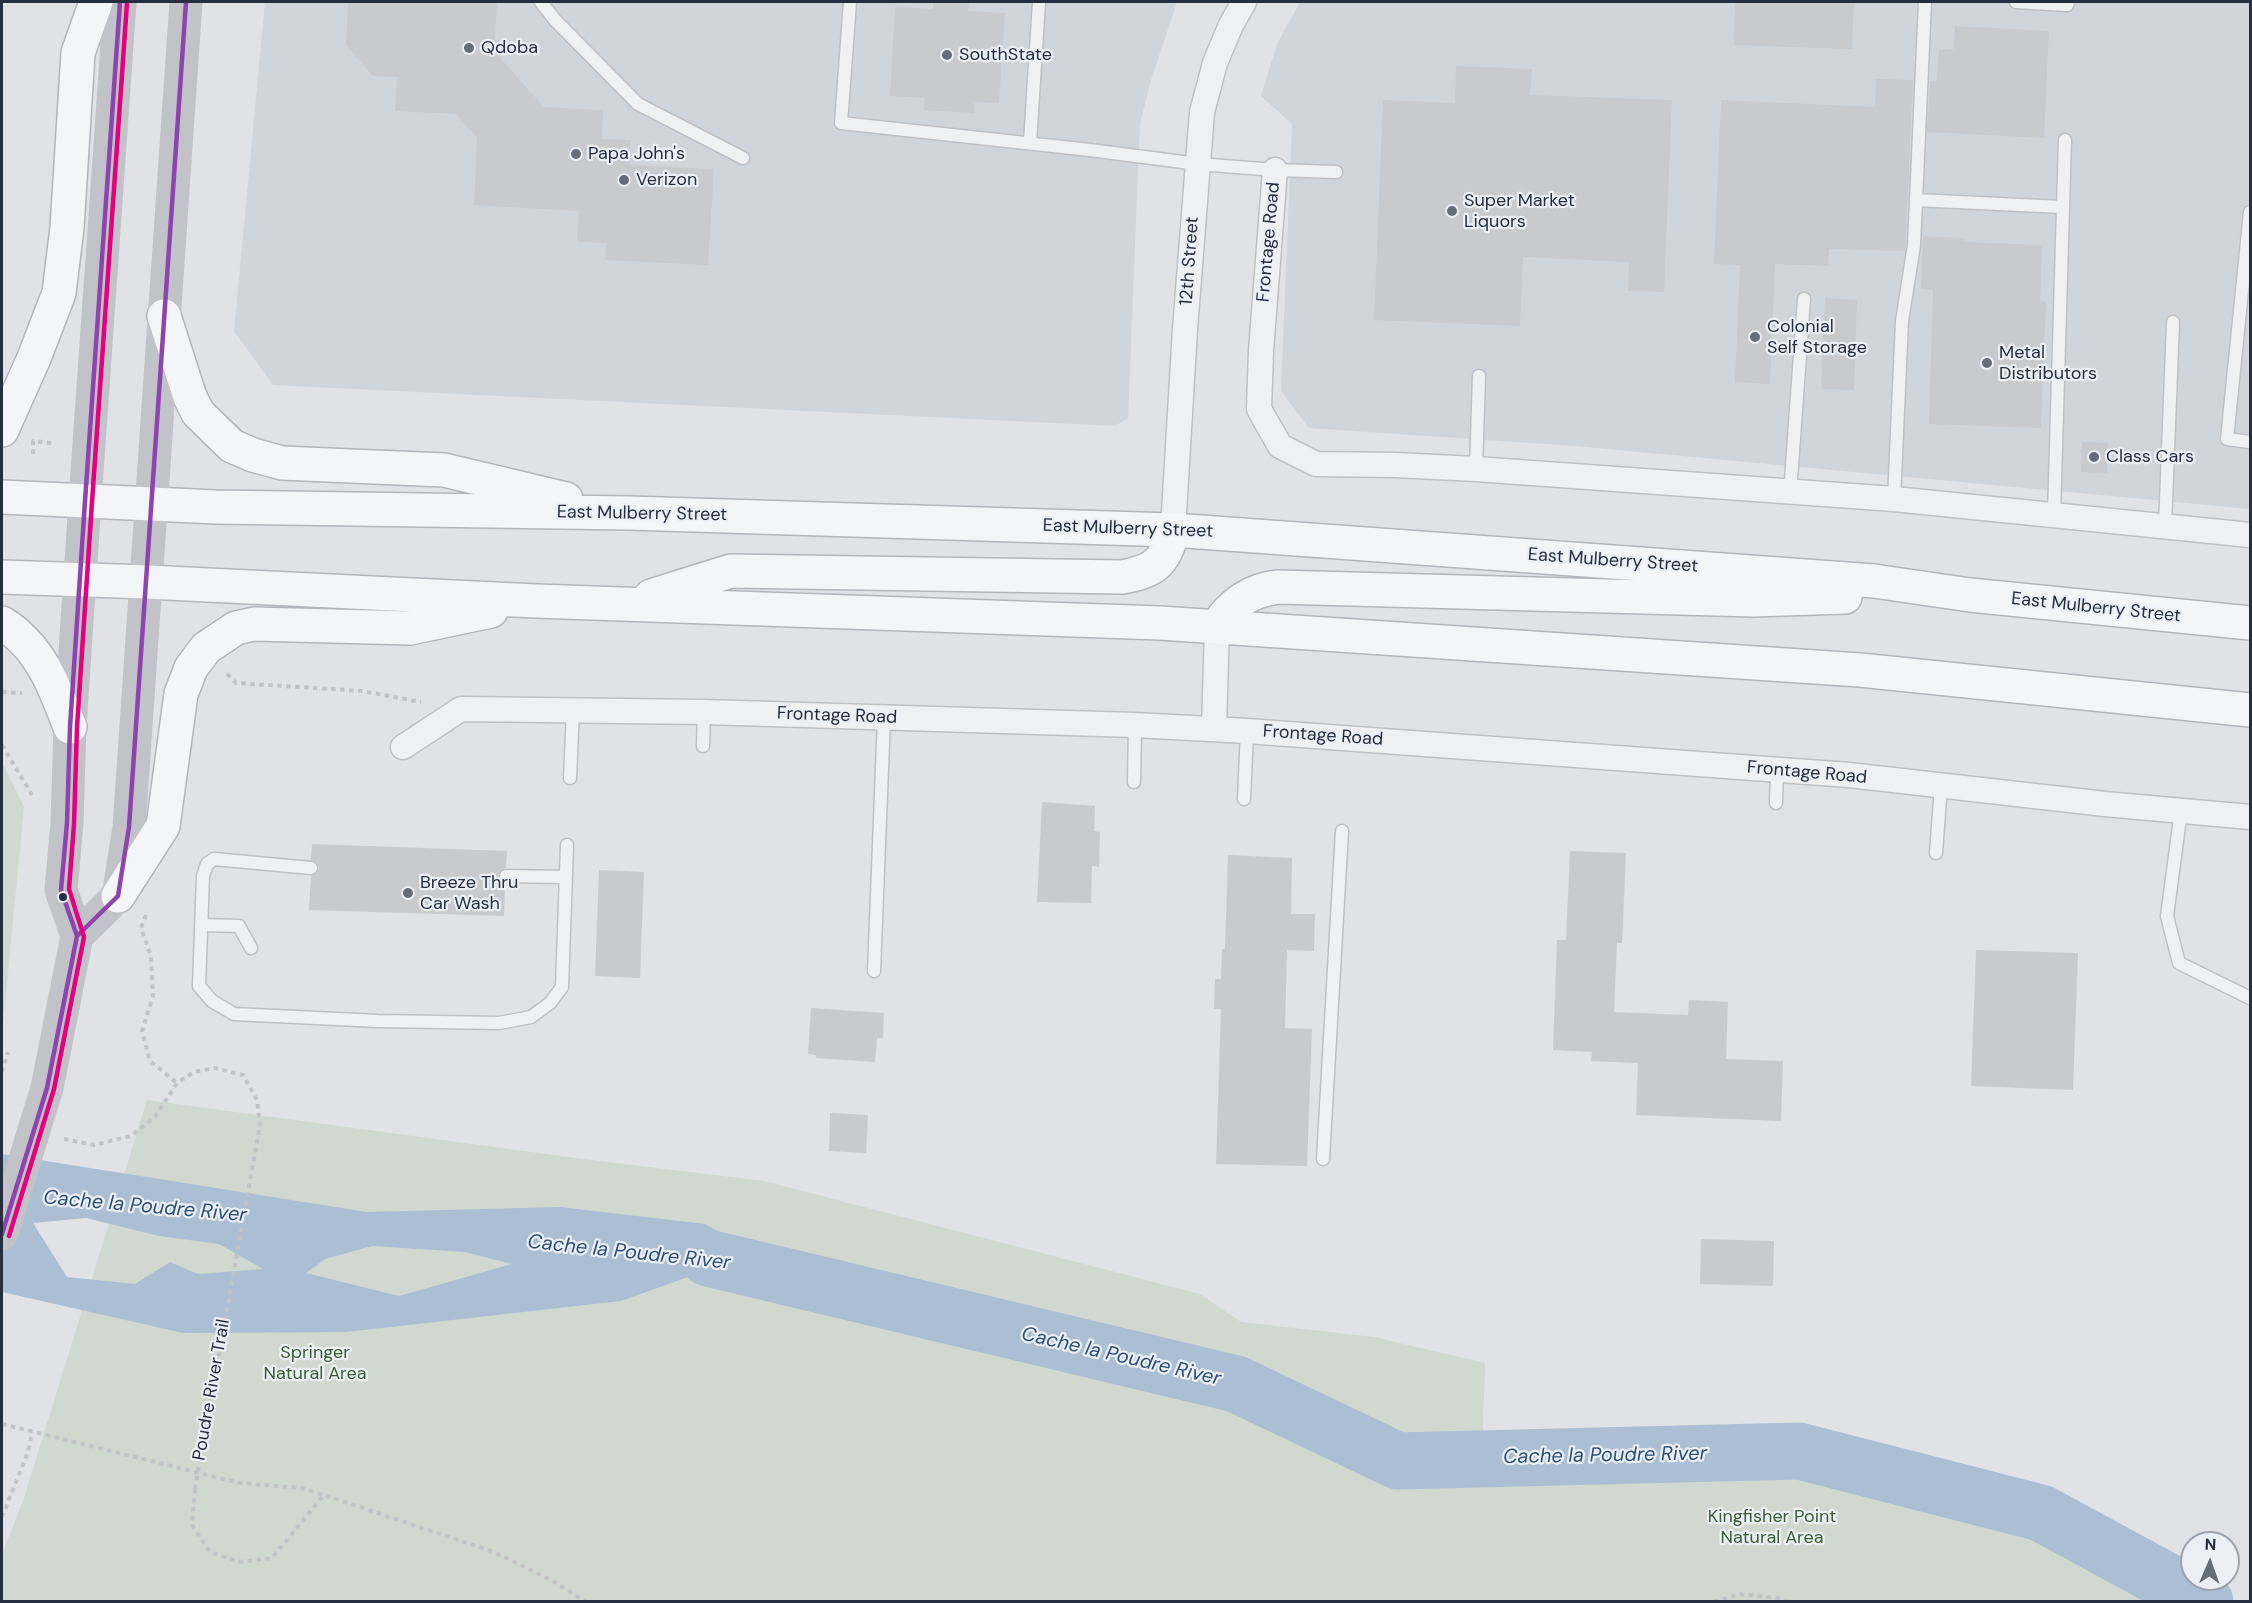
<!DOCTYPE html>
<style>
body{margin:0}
#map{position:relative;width:2252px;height:1603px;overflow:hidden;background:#e0e2e5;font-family:"DM Sans",sans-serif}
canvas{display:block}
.frame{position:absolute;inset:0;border:3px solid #252e3f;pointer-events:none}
.north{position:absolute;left:2180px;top:1531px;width:60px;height:60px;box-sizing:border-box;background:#ecf0f6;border:2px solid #9ca2ad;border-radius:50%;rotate:2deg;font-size:16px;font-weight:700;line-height:24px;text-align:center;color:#252e3f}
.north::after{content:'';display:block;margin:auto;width:21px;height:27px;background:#666d79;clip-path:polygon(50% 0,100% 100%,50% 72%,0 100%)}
</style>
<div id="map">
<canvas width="2252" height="1603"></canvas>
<div class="frame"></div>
<div class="north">N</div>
</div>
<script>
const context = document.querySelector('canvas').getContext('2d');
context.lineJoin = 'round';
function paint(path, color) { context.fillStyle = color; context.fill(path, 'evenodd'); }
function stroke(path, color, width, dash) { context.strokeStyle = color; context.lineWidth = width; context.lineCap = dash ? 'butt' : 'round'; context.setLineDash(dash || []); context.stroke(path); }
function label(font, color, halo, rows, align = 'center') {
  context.font = font + ' "DM Sans",sans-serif'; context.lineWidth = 4.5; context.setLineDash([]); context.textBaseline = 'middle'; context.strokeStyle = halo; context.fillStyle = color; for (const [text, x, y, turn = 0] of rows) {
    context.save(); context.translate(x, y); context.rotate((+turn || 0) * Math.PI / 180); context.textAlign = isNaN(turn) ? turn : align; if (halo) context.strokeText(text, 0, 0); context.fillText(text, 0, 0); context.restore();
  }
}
paint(new Path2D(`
 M265,2H1177L1151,80L1140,124L1128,418L1115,426L273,385L234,331Z
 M1300,2H2250V509L1575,446L1309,428L1281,391L1292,124L1261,96L1277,44Z`), '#d0d5dc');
paint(new Path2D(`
 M2,762L24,807L2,1035Z
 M147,1100L583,1159L764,1181L1200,1294L1241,1322L1374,1337L1485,1363L1482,1458L1799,1451L2041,1513L2205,1601L2,1602V1554L24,1498Z`), '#d0d9cf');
paint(new Path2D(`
 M2,1154L367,1212L560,1207L705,1224L796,1277L699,1273L621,1301L346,1332L183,1333L2,1292ZM86,1218L159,1236L219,1244L263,1269L198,1274L170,1262L135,1284L67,1277L33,1223ZM372,1246L465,1252L512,1264L399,1296L306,1273L325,1259Z`), '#acbed3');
stroke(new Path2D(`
 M708,1258L1236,1384L1398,1461L1799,1451L2041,1513L2205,1602`), '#acbed3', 57);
paint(new Path2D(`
 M348,2H497L494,51L544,107L603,110L602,139L631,140L630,165L714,169L708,265L605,260L606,243L577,242L579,211L474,205L477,138L456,114L395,111L397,77L373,76L346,45Z
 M933,2H969L968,11L1005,13L999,103L975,102L974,113L924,110L925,98L890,96L895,7L933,9Z
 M1735,2H1854L1852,49L1734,45Z
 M1955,26L2049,31L2044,138L1927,132L1930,81H1937L1939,50L1954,49Z
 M1456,66L1532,69L1530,95L1672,100L1664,292L1628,291L1629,262L1523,257L1520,326L1374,320L1383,100L1455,103Z
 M1876,79L1913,80L1905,251L1829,249L1828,266L1775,264L1770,384L1735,382L1740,265L1714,264L1721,100L1875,107Z
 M1923,236L1964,238V242L2042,245L2040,301L2046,302L2041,428L1929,424L1933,290L1921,289Z
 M1825,298L1857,300L1854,390L1821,389Z
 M2082,442L2108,443L2107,473L2081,472Z
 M1042,802L1095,806L1094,831L1100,832L1099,867L1092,866L1091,903L1037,902Z
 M312,844L507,851L506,868L502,869L498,875L499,880L505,884L504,916L309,910L311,876L317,873L319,868L316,862L311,860Z
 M1570,851L1626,853L1622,943H1617L1614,1012L1688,1015L1689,1000L1728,1002L1726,1059L1783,1061L1781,1121L1636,1115L1638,1063L1591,1061L1592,1052L1553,1050L1557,940H1566Z
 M1228,855L1292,858L1291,914H1315L1314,951L1287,950L1285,1028L1312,1029L1307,1166L1216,1164L1221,1009H1214L1215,979H1221L1222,949H1225Z
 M599,870L644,872L640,978L595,976Z
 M1976,950L2078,953L2073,1090L1971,1086Z
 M811,1008L884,1013L883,1038H877L875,1062L816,1058V1055L808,1054Z
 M830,1113L868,1115L866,1153L829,1151Z
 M1701,1239L1774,1241L1773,1286L1700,1284Z`), '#c8cacd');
const service = new Path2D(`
 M541,2L555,20L638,104L743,158
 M850,2L841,123L1090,150L1198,164L1275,170L1336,172
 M2016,2L2067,5L2068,2
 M1030,143L1039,2
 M1916,200L2062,207
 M2250,212L2227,439L2250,442
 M1476,469L1479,376
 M1790,493L1804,299
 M1894,499L1902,321L1914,245L1925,2
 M2054,515L2065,140
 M2165,527L2173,322
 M703,746L704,712
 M570,778L573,709
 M1134,782L1135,725
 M1244,799L1247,731
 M1776,803L1777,770
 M2181,811L2167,916L2179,963L2250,998
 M1936,853L1941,786
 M311,868L214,859L207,864L203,876L199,986L212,1001L234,1014L378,1021L499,1023L531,1017L550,1003L562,987L567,845
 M506,876L566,877
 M202,925L239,926L251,948
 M874,971L884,718
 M1323,1159L1342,831`);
const minor = new Path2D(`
 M1275,170L1261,351L1259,409L1280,446L1316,464L1395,465L1476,469L1894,499L2250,535
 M1173,530L1185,329L1202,112L1215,63L1231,25L1244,2
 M1214,729L1217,626
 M403,747L461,709L704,712L1135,725L1247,731L1849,775L2105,804L2250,817`);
const trunk = new Path2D(`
 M164,316L190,397L198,413L232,446L253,455L282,463L444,470L566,499
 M2,430L34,358L59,293L67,228L78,53L96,2
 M2,497L216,507L629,513L1173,530L1874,581L1970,595L2250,623
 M2,577L147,582L536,601L1160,623L1860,670L2250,710
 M651,596L731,571L1122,577C1155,571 1165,563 1173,530
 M2,623C40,646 55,687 70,727
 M1217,626C1232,603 1251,590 1278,587L1753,600L1845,597
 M118,896L163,826L181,694L191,668L206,648L236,628L254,624L410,628L491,611`);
stroke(service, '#bec0c3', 15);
stroke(minor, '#bec0c3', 27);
stroke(trunk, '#b2b5ba', 36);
stroke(new Path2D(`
 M33,454V441L52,443
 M227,674L236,683L362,691L421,702
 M2,692L22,693
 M2,745L32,795
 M146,915L141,928L151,956L153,996L142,1031L150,1061L177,1083
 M2,1072L8,1052
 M64,1139L94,1145L131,1136L155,1117L177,1083L194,1072L215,1068L243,1075L257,1100L260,1125
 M2,1424L240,1483L301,1488L324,1495
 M195,1489L192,1525L210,1552L239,1562L272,1558L324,1495L494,1552L553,1581L586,1602
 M2,1517L28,1452L32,1433
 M1714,1602L1740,1594L1778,1598L1788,1602`), '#c2c3c8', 4, [4.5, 4.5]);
stroke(service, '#eff0f2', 12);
stroke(minor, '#eff0f2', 24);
stroke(new Path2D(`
 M77,936L118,896L129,827L186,2
 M47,1088L77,936L61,890L67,823L70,727L85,501L120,2`), '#c1c3c8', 33);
stroke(trunk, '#f4f5f6', 33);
stroke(new Path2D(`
 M195,1489L260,1125`), '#c2c3c8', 4, [4.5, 4.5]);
stroke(new Path2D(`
 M2,1234L47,1088`), '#c1c3c8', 33);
stroke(new Path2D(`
 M77,936L118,896L129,827L186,2
 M2,1234L47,1088L77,936L61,890L67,823L70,727L85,501L120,2`), '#8e44ad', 4.5);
stroke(new Path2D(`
 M9,1236L54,1089L84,937L69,889L74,824L77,727L92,502L127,3`), '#e5007d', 4.5);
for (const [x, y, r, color] of [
 [469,48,6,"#666d79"],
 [947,55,6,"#666d79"],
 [576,154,6,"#666d79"],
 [624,180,6,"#666d79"],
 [1452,211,6,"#666d79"],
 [1755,337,6,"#666d79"],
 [1987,363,6,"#666d79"],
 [2094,457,6,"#666d79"],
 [408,893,6,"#666d79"],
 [63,897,5,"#252e3f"]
]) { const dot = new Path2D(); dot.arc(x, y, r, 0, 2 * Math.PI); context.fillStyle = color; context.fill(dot); stroke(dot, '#ecf0f6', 2); }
label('18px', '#252e3f', '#ecf0f6', [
 ["Qdoba",481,48],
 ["SouthState",959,55],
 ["Papa John's",588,154],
 ["Verizon",636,180],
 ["Super Market",1464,201],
 ["Liquors",1464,222],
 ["Colonial",1767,327],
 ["Self Storage",1767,348],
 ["Metal",1999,353],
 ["Distributors",1999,374],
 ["Class Cars",2106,457],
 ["Breeze Thru",420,883],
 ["Car Wash",420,904]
], 'left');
label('18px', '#252e3f', '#ecf0f6', [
 ["Frontage Road",1269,242,-85],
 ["12th Street",1190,261,-86],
 ["East Mulberry Street",642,514,1],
 ["East Mulberry Street",1128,529,2],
 ["East Mulberry Street",1613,561,4],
 ["East Mulberry Street",2096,608,6],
 ["Frontage Road",837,716,2],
 ["Frontage Road",1323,736,4],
 ["Frontage Road",1807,773,5],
 ["Poudre River Trail",212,1390,-80]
]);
label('18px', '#395c32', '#ecf0f6', [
 ["Springer",315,1353],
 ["Natural Area",315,1374],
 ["Kingfisher Point",1772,1517],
 ["Natural Area",1772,1538]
]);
label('italic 20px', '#2d4d76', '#ecf0f6', [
 ["Cache la Poudre River",145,1207,5],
 ["Cache la Poudre River",629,1253,6],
 ["Cache la Poudre River",1121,1357,13],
 ["Cache la Poudre River",1605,1456,-1]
]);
</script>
